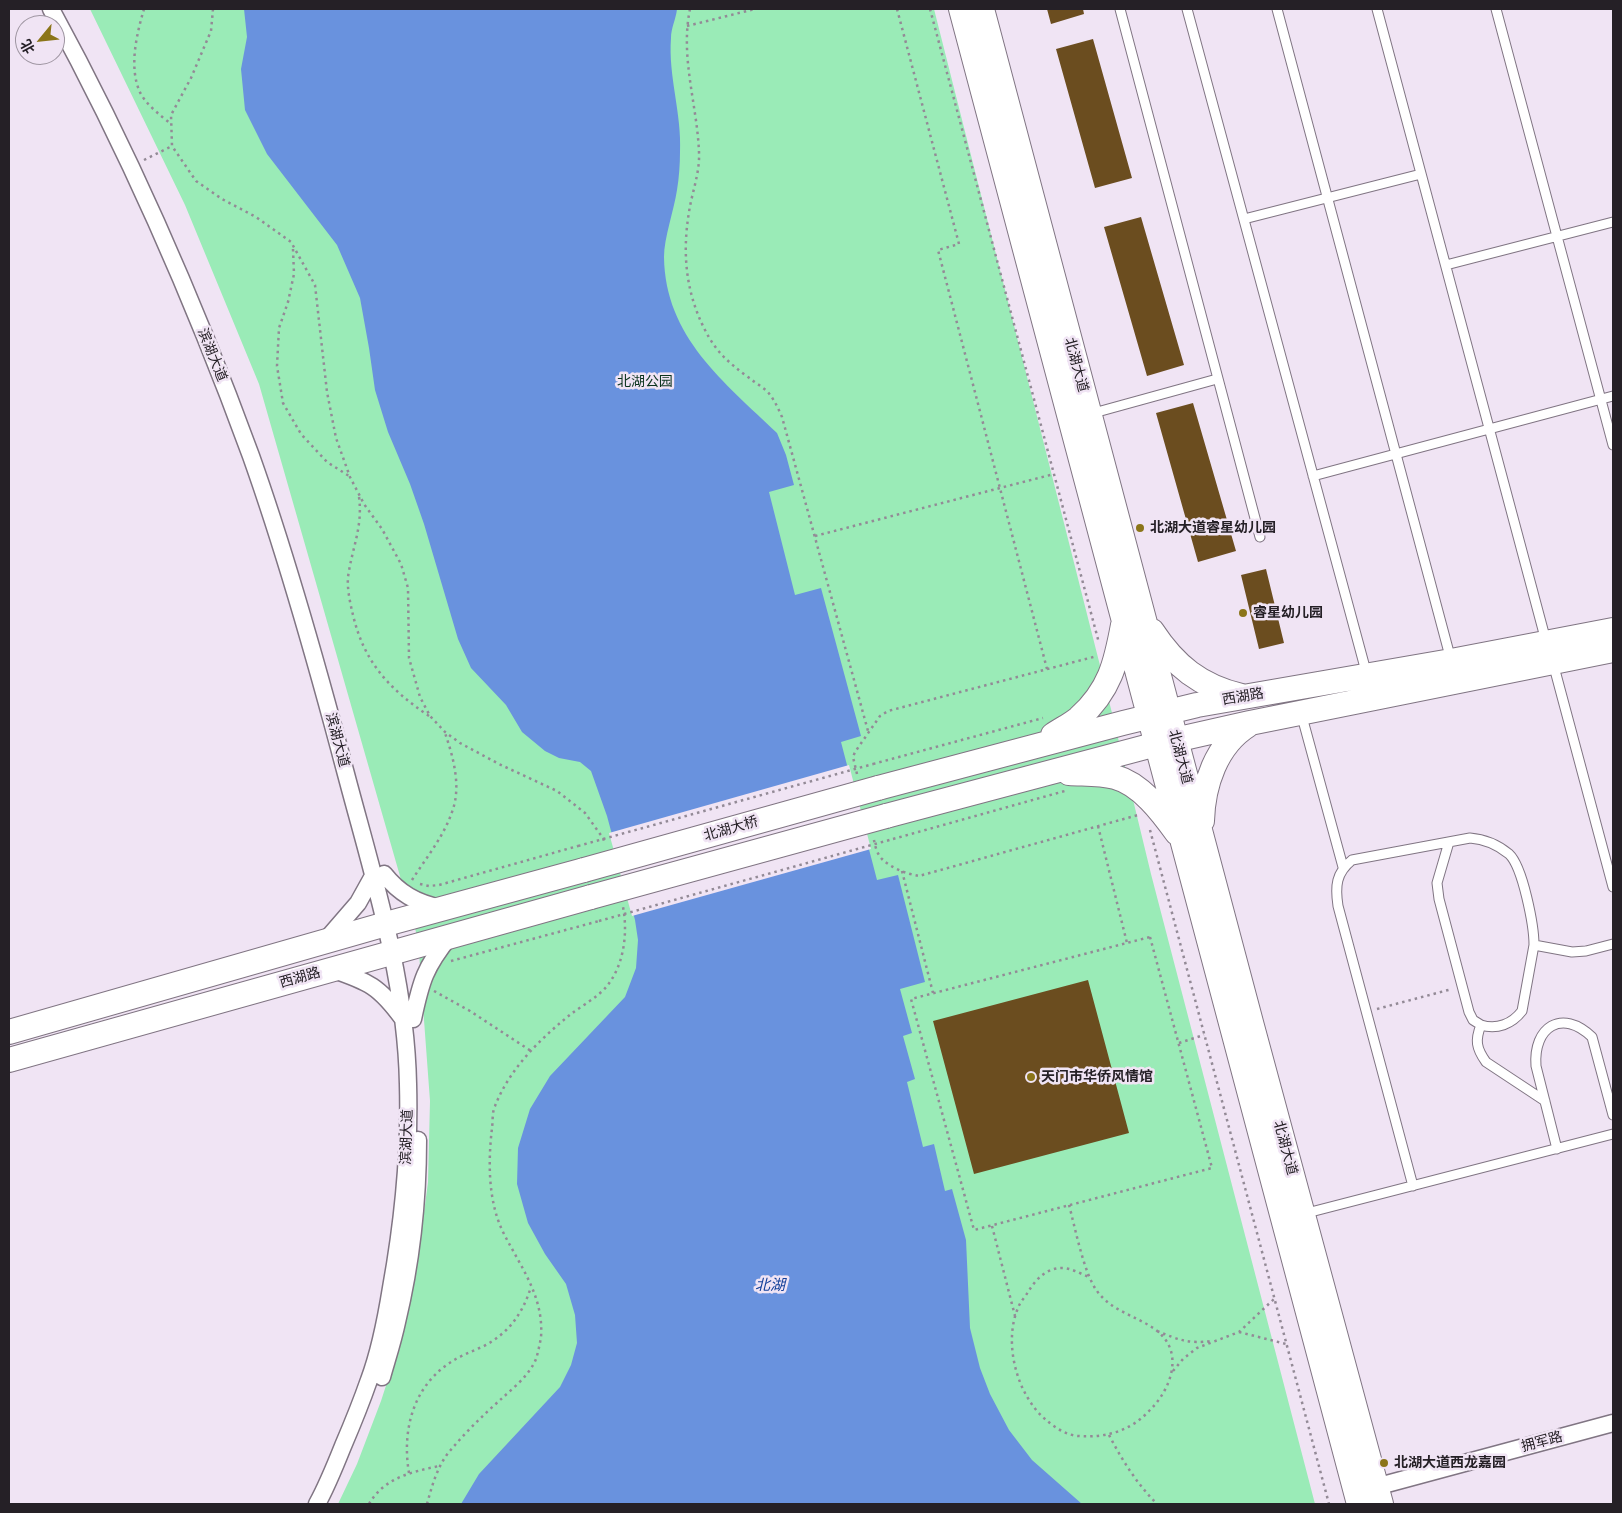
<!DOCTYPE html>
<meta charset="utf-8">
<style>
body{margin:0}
#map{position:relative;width:1622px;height:1513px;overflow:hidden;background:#f0e4f4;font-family:"Open Sans","Noto Sans SC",sans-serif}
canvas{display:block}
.frame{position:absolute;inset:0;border:10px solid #252026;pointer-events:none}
.north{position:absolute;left:15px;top:15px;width:50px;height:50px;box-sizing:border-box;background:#f0e4f4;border:1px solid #9f96a2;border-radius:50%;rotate:242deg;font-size:14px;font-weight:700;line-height:20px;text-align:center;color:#252026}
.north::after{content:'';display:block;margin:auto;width:18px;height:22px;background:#8b7519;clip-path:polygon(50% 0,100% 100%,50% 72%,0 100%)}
</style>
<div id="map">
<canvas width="1622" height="1513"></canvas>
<div class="frame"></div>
<div class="north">北</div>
</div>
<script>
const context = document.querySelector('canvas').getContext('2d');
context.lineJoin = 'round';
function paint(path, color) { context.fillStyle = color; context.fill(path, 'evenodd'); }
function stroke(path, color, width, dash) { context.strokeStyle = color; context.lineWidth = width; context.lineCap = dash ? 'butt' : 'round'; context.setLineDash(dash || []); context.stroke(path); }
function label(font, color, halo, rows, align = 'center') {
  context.font = font + ' "Open Sans","Noto Sans SC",sans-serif'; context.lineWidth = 5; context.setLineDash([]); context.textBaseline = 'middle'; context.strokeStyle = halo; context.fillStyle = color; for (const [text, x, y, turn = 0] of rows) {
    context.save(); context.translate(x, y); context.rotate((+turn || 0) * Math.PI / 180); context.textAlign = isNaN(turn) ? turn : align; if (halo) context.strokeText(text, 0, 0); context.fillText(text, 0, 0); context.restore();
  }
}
paint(new Path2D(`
 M90,9H934L1112,713L1151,874L1315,1504H338L357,1464L381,1401L404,1330L419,1251L428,1182L430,1101L418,939L259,384L185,205Z`), '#9aebb7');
paint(new Path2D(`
 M244,9H677C676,19 671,28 671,38C668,76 682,114 680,152C680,164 679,178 677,190C674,210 664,238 664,257C665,337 724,382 777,433L786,455L794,485L769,492L795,595L821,588L861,736L841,742L877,880L898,875L925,982L900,989L912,1033L903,1036L915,1079L907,1082L923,1147L934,1144L945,1191L952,1189L966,1240L970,1328L980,1368L990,1394L1009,1430L1032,1460L1082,1504H461L479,1474L560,1387L571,1365L577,1343L575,1315L566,1284L545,1254L528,1223L517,1184L518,1148L530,1109L550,1076L625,997L636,968L638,940L635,920L607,816L591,771L580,762L559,758L545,751L522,732L506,705L471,668L458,639L424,524L410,484L388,432L375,390L369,348L360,298L337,245L267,154L245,110L241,69L247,37Z`), '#6992de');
paint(new Path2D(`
 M849,765L871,849L632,916L609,833Z`), '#f0e4f4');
paint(new Path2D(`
 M1047,9H1083L1084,14L1051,24Z
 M1093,39L1132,178L1095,188L1056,49Z
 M1141,217L1184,365L1147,376L1104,227Z
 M1193,403L1236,551L1198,562L1156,413Z
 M1266,569L1284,643L1259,649L1241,575Z
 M1088,980L1129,1133L974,1174L933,1021Z`), '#6b4d1f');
const lane = new Path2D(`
 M1120,9L1260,537
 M1187,9L1367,675
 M1277,9L1451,660
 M1377,9L1546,641
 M1496,9L1613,445
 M1244,219L1421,174
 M1446,265L1613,222
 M1090,414L1217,379
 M1313,476L1613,396
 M1553,663L1613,887
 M1301,713L1343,867
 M1449,842L1437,883L1439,899L1469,1012L1473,1020L1481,1025
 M1534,945L1522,1011C1512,1024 1497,1030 1481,1025C1475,1040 1476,1048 1486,1062L1545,1101
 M1557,1149L1536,1066C1533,1027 1562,1008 1592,1037L1613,1115
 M1413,1186L1338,906C1335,886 1336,873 1352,860L1470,838C1484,839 1498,845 1509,854C1523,867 1534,926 1534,945L1572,952L1586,951L1613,944
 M1303,1214L1613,1134`);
const street = new Path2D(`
 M51,9C129,152 195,303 251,456C288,560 318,668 346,774C373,876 406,978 408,1084C410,1152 403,1221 391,1288C386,1319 380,1351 369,1380C361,1403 352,1425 343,1446C335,1466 327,1486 317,1504
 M384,874C399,893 416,903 441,908
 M326,940L358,903L373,876
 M331,969C369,982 379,986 403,1019
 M413,1019C421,981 425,967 450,936
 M382,1377C387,1359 393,1341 397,1322C411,1264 418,1201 418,1140
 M1368,1489L1613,1423`);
const secondary = new Path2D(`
 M961,9L1359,1504
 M982,9L1252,1026L1381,1504
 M1152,631C1175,666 1200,686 1241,696
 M1053,735C1062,729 1072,724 1079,718C1110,690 1116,663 1123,625
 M1069,773C1084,774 1100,773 1115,777C1141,784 1162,812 1177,833
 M878,788L1123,723L1197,705L1451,661L1613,630
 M886,816L1157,744L1250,723L1613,650
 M1202,821C1203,785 1216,745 1248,725
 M9,1032L386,924L584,870
 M9,1060L591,897`);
stroke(lane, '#807583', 11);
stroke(street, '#807583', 19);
stroke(secondary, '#807583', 26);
stroke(new Path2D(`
 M144,9C137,33 129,65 139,90C144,103 161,116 171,124
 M213,9L211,31L191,78L171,115L172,146L196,181L222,199L256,217L291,242L315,285L327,392L336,438L350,477L364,504L382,529L401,564L408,588L409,658L420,697L430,716L445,732L460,743L499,764L557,791L585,813L603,838L605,844
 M690,9C680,57 697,104 699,152C700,173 692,192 689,212C682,254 686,293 705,330C716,352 729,363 748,377C754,382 761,386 767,391C774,399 778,408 782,417L868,731
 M897,9L959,244L938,250L1047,669
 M930,9L1099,643
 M687,26L755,9
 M144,160L172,146
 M293,249L294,274L288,302L279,328L277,366L283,403L301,434L327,462L349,476
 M359,497C363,527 352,548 348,577C347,588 350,603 353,615C364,662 389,689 429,716
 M815,536L1054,474
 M873,764L1043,718
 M857,774L853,757L855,752L880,716L888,711L1097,656
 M1098,826L1127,943
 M1150,830L1329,1504
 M893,839L1065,791
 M874,840C875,846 877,854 882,859C891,868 907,874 919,876L1138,815
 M902,871L933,993
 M412,880C426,858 445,835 453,809C461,785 453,756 445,733
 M420,884L429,886L439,885L578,846
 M1150,937L1212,1168L974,1230L911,999Z
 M451,961L599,921
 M434,991L470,1011L531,1051
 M1377,1009L1452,989
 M1179,1043L1204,1035
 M1069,1205C1075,1227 1084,1274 1097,1291C1111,1311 1137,1316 1156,1330C1185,1352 1171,1389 1150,1410C1131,1431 1106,1438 1078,1436C1066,1435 1054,1427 1045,1419C1017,1395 1003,1343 1018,1308C1020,1302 1025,1297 1028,1292C1036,1279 1047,1267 1064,1268C1073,1269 1081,1274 1089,1277
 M992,1226L1015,1316
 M1157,1331C1179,1340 1189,1344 1212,1341
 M1239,1332L1286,1344
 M1173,1371L1183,1359L1197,1348L1239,1332L1274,1299
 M1109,1435C1122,1460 1137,1484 1157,1504
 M409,1473C402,1432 412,1389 448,1364C458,1357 470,1352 482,1347C508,1334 522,1315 531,1287
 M369,1504C384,1478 411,1472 439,1466
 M427,1504C432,1486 437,1467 449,1452C464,1434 481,1417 499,1401C512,1389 529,1376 536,1359C538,1353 540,1343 541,1337C544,1296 520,1266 503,1232C488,1201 488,1162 492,1128C493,1121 492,1112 495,1106C510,1068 540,1039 571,1014C583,1005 598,997 607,986C624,965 628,933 623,907`), '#938a96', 2.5, [2.5, 4]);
stroke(lane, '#fff', 9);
stroke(street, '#fff', 16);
stroke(secondary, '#fff', 24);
const secondaryBridge = new Path2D(`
 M584,870L878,788
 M591,897L886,816`);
stroke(secondaryBridge, '#807583', 26, []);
stroke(new Path2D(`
 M578,846L873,764
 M599,921L893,839`), '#938a96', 2.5, [2.5, 4]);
stroke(secondaryBridge, '#fff', 24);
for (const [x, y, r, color] of [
 [1140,528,5,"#8b7519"],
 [1243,613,5,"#8b7519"],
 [1031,1077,5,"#8b7519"],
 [1384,1463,5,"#8b7519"]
]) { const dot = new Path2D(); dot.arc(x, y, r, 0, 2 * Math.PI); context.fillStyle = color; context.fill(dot); stroke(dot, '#f0e4f4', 2); }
label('14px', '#252026', '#f0e4f4', [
 ["滨湖大道",212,355,68],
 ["北湖大道",1076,365,75],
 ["西湖路",1243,697,-10],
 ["滨湖大道",337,740,75],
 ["北湖大道",1180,757,75],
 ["北湖大桥",731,829,-16],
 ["西湖路",300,978,-16],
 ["滨湖大道",407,1137,-88],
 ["北湖大道",1285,1148,75],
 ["拥军路",1542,1442,-15]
]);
label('14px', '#0b341e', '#f0e4f4', [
 ["北湖公园",645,382]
]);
label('bold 14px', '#252026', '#f0e4f4', [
 ["北湖大道睿星幼儿园",1150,528],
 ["睿星幼儿园",1253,613],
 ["天门市华侨风情馆",1041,1077],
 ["北湖大道西龙嘉园",1394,1463]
], 'left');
label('italic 15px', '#134099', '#f0e4f4', [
 ["北湖",770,1286]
]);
</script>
